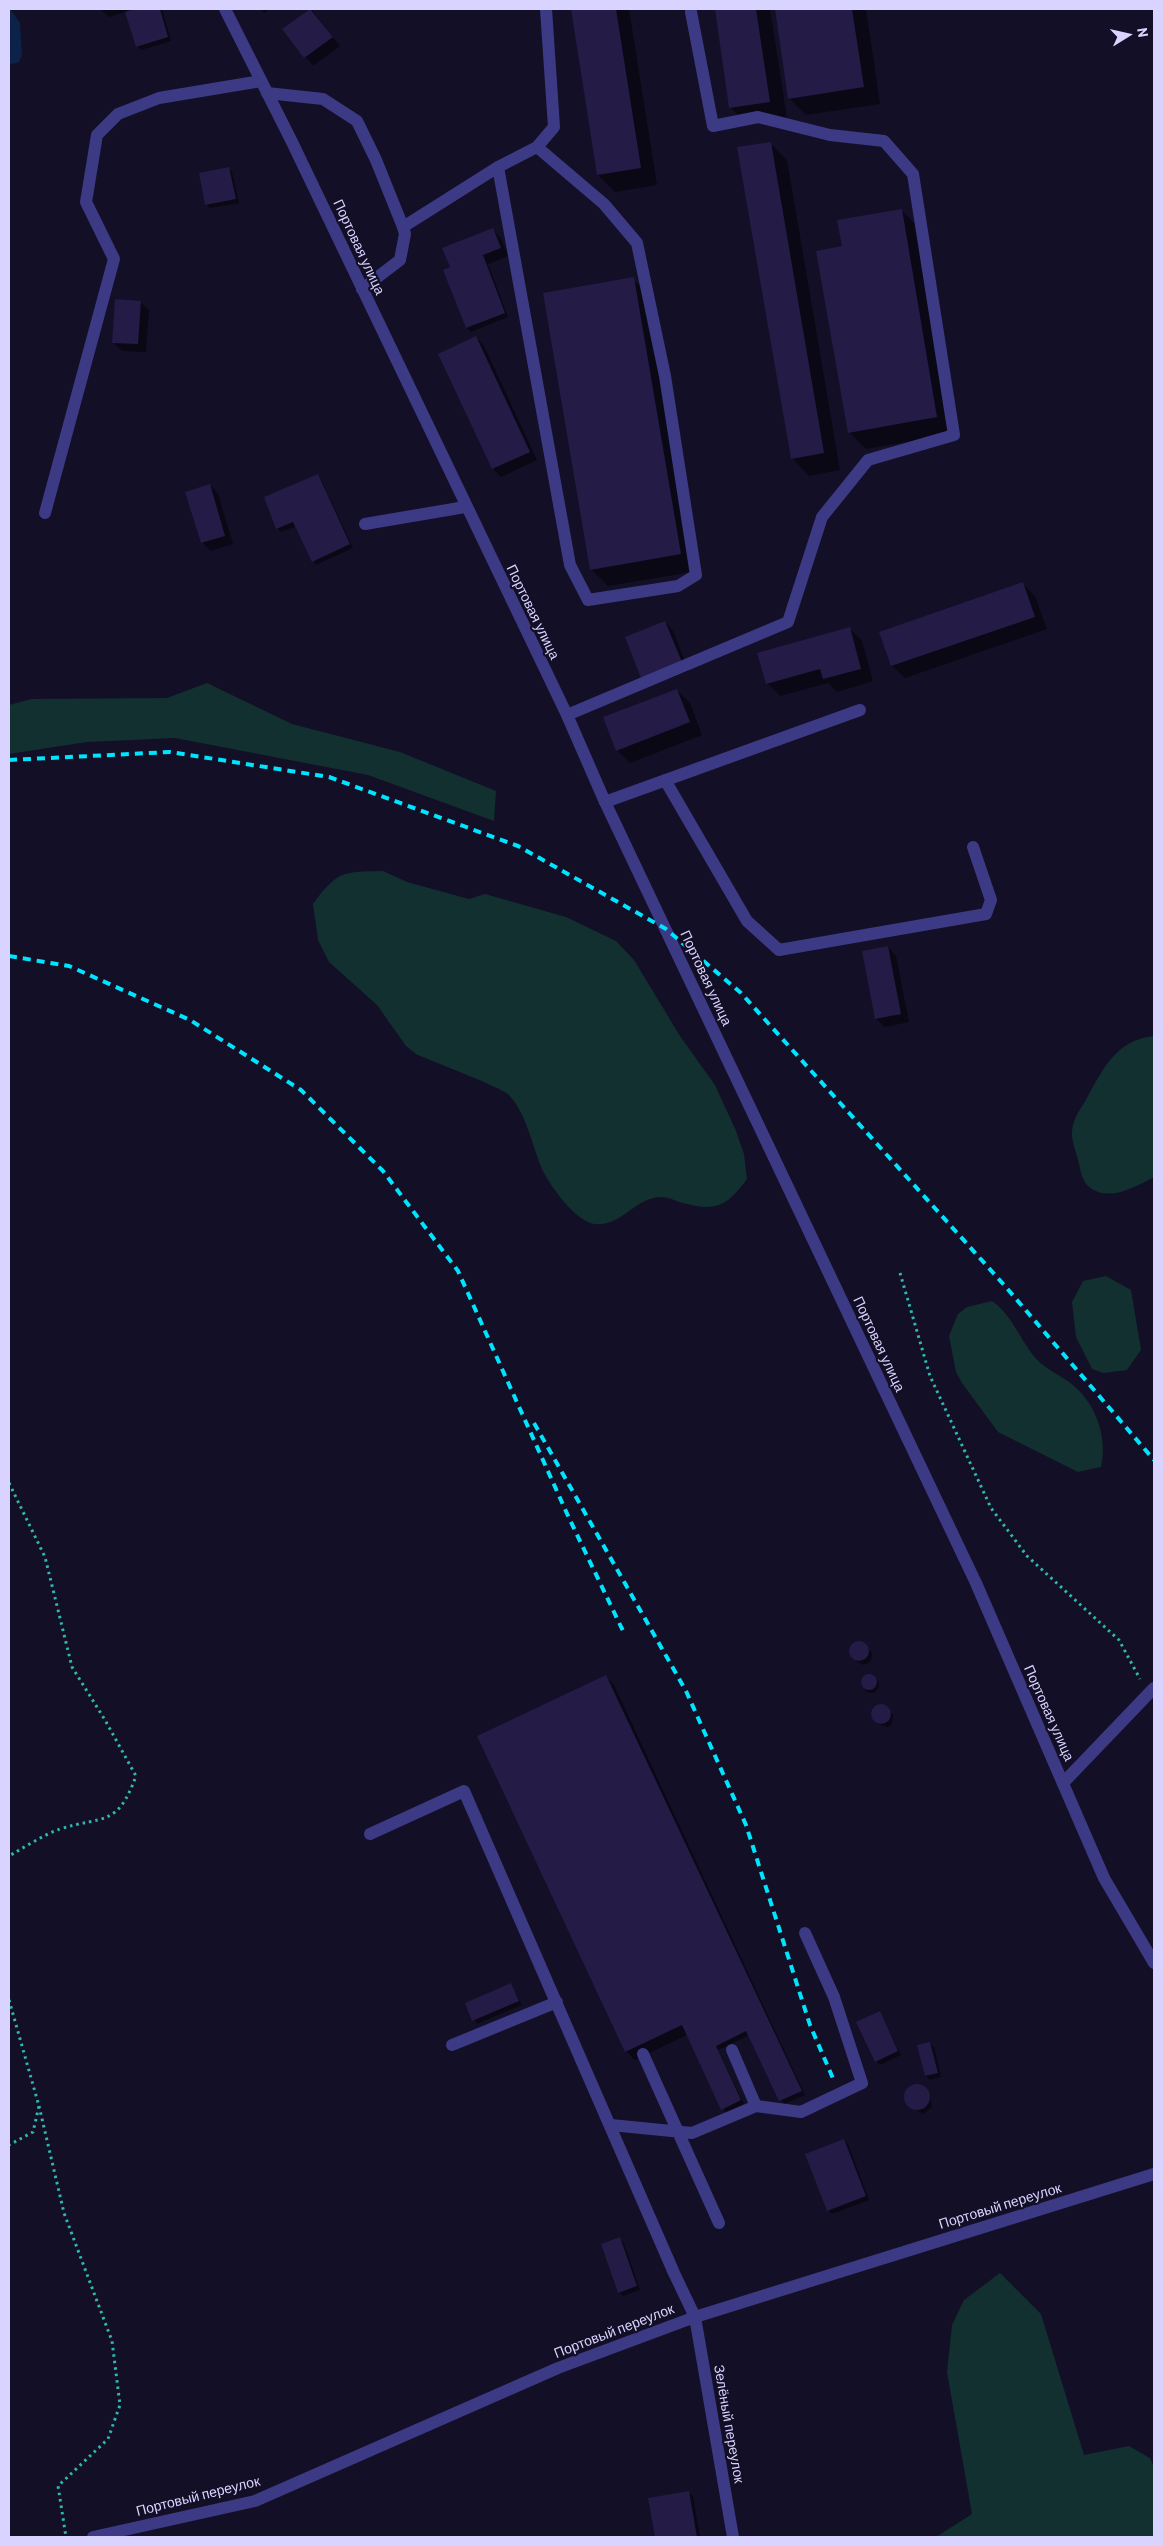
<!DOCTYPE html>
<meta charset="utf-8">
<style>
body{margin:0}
#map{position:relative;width:1163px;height:2546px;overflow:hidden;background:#130f26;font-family:Barlow,sans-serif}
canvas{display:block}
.frame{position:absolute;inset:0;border:10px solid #d9d4ff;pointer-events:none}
.north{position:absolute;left:1103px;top:10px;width:50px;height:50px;-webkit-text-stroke:4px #130f26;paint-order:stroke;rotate:80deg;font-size:14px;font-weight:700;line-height:20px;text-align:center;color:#d9d4ff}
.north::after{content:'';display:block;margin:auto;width:18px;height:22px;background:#d9d4ff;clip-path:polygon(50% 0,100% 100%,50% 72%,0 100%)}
</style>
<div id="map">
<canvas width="1163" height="2546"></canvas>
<div class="frame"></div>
<div class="north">N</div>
</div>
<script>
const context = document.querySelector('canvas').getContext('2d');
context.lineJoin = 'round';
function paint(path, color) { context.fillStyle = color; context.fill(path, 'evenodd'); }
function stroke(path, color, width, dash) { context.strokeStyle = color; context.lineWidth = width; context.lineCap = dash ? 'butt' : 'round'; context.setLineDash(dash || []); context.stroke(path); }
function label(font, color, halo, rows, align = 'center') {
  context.font = font + ' Barlow,sans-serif'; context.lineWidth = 4.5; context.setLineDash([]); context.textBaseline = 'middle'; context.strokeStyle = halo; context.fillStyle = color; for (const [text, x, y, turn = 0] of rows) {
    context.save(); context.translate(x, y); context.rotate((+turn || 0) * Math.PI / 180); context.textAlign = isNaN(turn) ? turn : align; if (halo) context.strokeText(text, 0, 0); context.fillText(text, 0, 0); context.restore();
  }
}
paint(new Path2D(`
 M207,683L292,724L400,752L496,791L494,821L368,775L175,738L87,742L9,754V705L32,699L167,698Z
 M383,871L407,882L469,899L485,894L566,917L616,941L634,960L680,1036L715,1085L736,1131L744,1154L747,1179C727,1206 717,1212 683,1203C676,1201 668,1197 661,1197C636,1197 621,1227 595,1224C577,1223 551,1187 543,1171C532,1147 528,1116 509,1095C501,1087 431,1061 416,1054L406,1046L377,1005L329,962L318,940L313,904C338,870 343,872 383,871Z
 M1154,1036V1177C1135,1187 1107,1204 1087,1185C1082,1180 1080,1168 1078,1160C1076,1152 1071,1140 1072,1131C1073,1118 1082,1107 1088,1096C1104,1067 1117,1040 1154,1036Z
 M1106,1276L1131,1290L1141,1350L1127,1370L1103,1373L1092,1369L1076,1337L1072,1302L1083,1281Z
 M992,1301C1011,1314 1019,1337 1033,1355C1042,1368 1061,1375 1073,1385C1096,1404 1108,1438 1101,1467L1078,1472L998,1432L962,1383L956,1372L949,1336L958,1314L967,1307Z
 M1000,2273L1041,2314L1084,2455L1129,2446L1150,2458L1154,2467V2537H936L972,2514L947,2372L952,2325L964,2300Z`), '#12302f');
paint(new Path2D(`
 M10,9L20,23L22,56L18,63L9,64Z`), '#0c2248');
paint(new Path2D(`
 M100,9H127L128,12L141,9H162L171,41L141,50L137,46L126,12L109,17Z
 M261,9H270L264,13Z
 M311,9L340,46L313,66L284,29Z
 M572,9H629L657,185L615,192L598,175Z
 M716,9H770L787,118L747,124L730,107Z
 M776,9H866L880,104L806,115L789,98Z
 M770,143L787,160L840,470L809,476L792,458Z
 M228,168L232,172L239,203L210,208L207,205Z
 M901,210L918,227L953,434L866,449L849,432L843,247Z
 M493,230L501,238L508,256L488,264L508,317L471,332L467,328L445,271L452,268Z
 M633,279L650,296L698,571L608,586L591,569Z
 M140,302L149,310L146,352L122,351L113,342Z
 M476,337L484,346L537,460L501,477L493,469L440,354Z
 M317,475L321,479L353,548L316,565L296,526L281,532L277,528Z
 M210,485L218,494L233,544L210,551L202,542Z
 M1023,584L1035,596L1047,629L905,678L892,666L881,633Z
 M665,622L673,631L689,671L650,686Z
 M849,628L862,641L873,681L837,692L828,683L780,696L767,683Z
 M677,690L690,703L702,735L630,763L617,750Z
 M888,947L896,956L909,1022L885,1027L876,1019L863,952Z
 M858,1643L864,1644L872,1653L871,1661L864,1665L859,1663L851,1654L853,1645Z
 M606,1677L614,1685L805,2095L784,2104L750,2035L718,2050L744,2104L726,2113L687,2035L635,2060L626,2051Z
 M863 1685a8 8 0 1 1 16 0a8 8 0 1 1-16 0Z
 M879,1705L885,1706L893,1715L892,1724L888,1727L880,1725L872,1716L874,1708Z
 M511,1984L522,2005L477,2024L466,2003Z
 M879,2012L901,2055L880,2065L876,2061Z
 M930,2044L934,2047L941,2077L930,2080L926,2076L918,2046Z
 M921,2087L930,2095L932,2107L923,2114L908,2105L906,2093L910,2088Z
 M844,2140L848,2144L869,2200L832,2214L828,2210Z
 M620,2239L624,2243L640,2290L623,2296L619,2292Z
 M689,2493L693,2496L700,2537H657L650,2499Z`), '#0007');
paint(new Path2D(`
 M136,9H160L168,37L136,47L125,12Z
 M310,9L333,37L304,58L282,29Z
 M571,9H616L641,168L597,175Z
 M715,9H756L770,102L729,108Z
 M775,9H852L864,87L788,99Z
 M771,142L824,453L791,459L737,147Z
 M229,167L236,199L205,205L199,173Z
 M902,209L937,417L848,433L816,251L842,246L837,220Z
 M493,228L501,248L483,255L505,313L466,328L443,270L450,267L442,248Z
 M634,277L681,554L590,570L543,293Z
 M115,299L141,301L138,344L112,343Z
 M476,336L530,452L492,469L438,354Z
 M318,474L350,544L312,562L293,522L276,529L264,497Z
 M210,484L225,536L201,543L185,492Z
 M1023,582L1035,617L891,666L879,632Z
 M665,621L682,662L641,678L625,637Z
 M850,627L861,669L823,679L820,669L766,684L757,653Z
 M677,689L690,722L616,751L603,717Z
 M888,946L901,1014L875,1019L862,951Z
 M849 1651a10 10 0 1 1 20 0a10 10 0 1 1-20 0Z
 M861 1682a8 8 0 1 1 16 0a8 8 0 1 1-16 0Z
 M606,1675L802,2091L779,2101L746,2031L716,2046L741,2100L721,2110L682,2025L625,2052L477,1736Z
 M871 1714a10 10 0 1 1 20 0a10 10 0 1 1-20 0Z
 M511,1983L519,2001L472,2021L465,2003Z
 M880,2011L898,2051L875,2062L856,2022Z
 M930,2042L938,2073L925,2076L917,2045Z
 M904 2097a13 13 0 1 1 26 0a13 13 0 1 1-26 0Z
 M844,2139L866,2196L827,2211L805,2154Z
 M620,2237L637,2286L618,2293L601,2244Z
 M689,2491L697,2537H655L648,2498Z`), '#241b47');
stroke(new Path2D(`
 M900,1273L930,1376L991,1508L1027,1556L1119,1640L1140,1679
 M9,1483L45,1557L72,1667L105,1720L136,1776C117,1828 104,1815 60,1829C43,1835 25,1847 9,1856
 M9,2000L39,2106L33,2132L9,2145
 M39,2106L64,2213L112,2341L120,2405L108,2439L58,2486L66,2537`), '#2fb8b0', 3, [2.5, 4]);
stroke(new Path2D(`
 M267,93L323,99L357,121L376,160L403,227L405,234L400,260L362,289
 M498,167L570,565L588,600L678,586L696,575L665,376L637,243L604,204L537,147
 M403,227L498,167L537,147L554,127L546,9
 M45,513L114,259L86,202L97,135L118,114L159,98L261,81
 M365,524L465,507
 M567,715L788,622L822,517L868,460L954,435L913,174L884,141L830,135L758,117L713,126L691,12
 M665,780L747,921L779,950L986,914L991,900L973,847
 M605,802L860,710
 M1063,1783L1154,1688
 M370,1834L464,1791L674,2273L695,2317
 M452,2045L557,2002
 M732,2050L756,2106
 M643,2054L719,2223
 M611,2125L692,2133L756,2106L801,2112L862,2083L834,1997L805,1933`), '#3d3a85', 12);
stroke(new Path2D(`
 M225,9L292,142L567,715L605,802L976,1583L1104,1878L1154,1963
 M695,2317L733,2537
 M93,2537L255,2501L558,2368L695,2317L1154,2174`), '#3d3a85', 12);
stroke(new Path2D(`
 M9,760L170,752L329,777L518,846L666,929L741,993L1005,1286L1154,1460
 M9,956L69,966L190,1020L301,1090L383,1171L458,1271L569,1518L624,1633
 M534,1423L686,1691L746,1825L810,2025L835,2083`), '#00e5ff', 4, [8, 6]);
label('14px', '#d9d4ff', '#130f26', [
 ["Портовая улица",359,247,65],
 ["Портовая улица",533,612,64],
 ["Портовая улица",706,978,65],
 ["Портовая улица",879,1344,65],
 ["Портовая улица",1049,1713,66],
 ["Портовый переулок",1000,2206,-17],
 ["Портовый переулок",614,2331,-21],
 ["Зелёный переулок",729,2424,80],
 ["Портовый переулок",198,2496,-14]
]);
</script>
